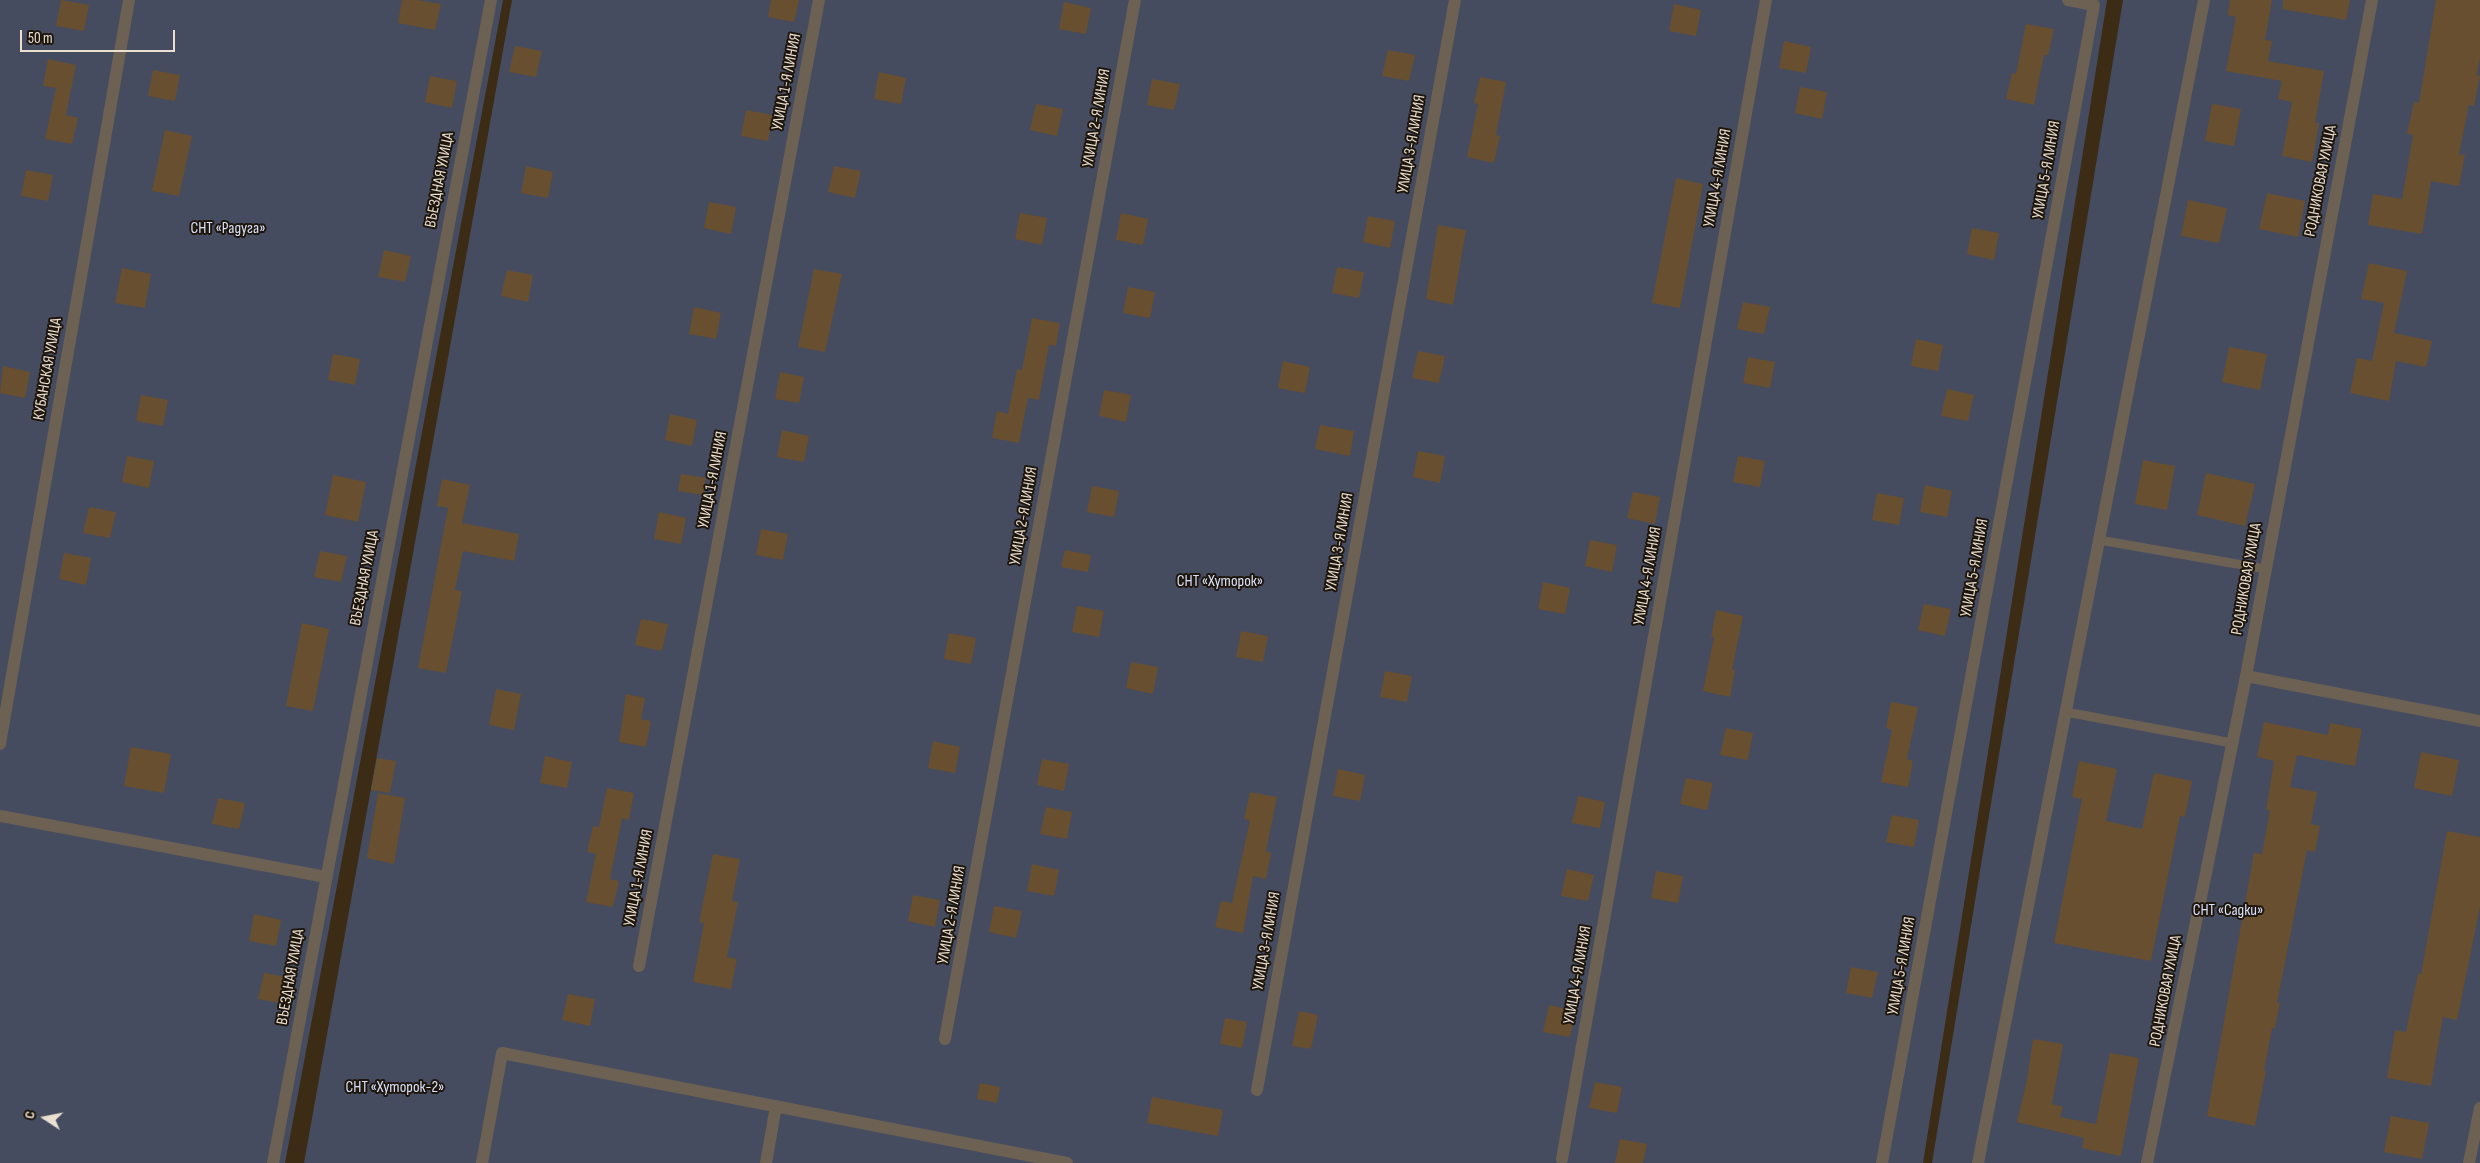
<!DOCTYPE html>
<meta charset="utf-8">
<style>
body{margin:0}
#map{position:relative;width:2480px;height:1163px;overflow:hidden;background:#3d2c15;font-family:"Sofia Sans Condensed",sans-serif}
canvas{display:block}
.north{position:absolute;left:20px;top:1093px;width:50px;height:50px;-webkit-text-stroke:4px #1e160c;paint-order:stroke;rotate:281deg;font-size:14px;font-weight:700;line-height:20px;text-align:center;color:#eadfd1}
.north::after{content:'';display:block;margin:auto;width:18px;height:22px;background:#eadfd1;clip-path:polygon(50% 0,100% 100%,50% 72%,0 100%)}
.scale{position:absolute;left:20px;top:30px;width:155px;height:22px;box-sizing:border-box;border:2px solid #eadfd1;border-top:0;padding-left:6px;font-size:15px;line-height:18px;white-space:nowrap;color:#eadfd1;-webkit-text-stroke:4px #1e160c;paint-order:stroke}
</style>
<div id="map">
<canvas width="2480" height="1163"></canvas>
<div class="north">С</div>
<div class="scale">50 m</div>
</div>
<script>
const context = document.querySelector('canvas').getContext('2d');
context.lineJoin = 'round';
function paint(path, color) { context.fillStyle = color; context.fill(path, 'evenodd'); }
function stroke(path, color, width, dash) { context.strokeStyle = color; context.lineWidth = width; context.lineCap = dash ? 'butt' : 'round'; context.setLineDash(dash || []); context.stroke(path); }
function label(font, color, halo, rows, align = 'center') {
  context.font = font + ' "Sofia Sans Condensed",sans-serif'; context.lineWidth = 4; context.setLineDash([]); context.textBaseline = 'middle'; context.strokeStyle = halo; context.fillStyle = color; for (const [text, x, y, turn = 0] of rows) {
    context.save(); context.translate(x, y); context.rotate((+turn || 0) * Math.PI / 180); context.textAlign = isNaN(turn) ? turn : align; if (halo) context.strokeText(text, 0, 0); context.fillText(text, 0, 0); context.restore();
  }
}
paint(new Path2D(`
 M0,0H503L285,1163H0Z
 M512,0H2107L1923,1163H304Z
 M2123,0H2480V1163H1932Z`), '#454c60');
paint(new Path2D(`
 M61,0L89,5L84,31L56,26Z
 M402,0H418L441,4L435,30L398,23Z
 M771,0H799L794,22L768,17Z
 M2230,0H2272L2265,40L2272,41L2268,61L2324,71L2315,123H2319L2312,162L2282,156L2292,102L2278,99L2282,81L2226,71L2236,17L2228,15Z
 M2283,0H2350L2346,20L2282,9Z
 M2436,0H2480V57L2477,75L2480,76L2474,106L2469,105L2459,154L2465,155L2459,186L2431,181L2422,234L2368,225L2373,194L2402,199L2413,135L2407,134L2414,102L2419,103Z
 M1064,2L1091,8L1086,34L1059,29Z
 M1674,4L1701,10L1696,36L1669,31Z
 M2026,24L2054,29L2048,55H2044L2034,105L2006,99L2012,73L2016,74Z
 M1784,41L1811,47L1806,73L1779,68Z
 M515,46L542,51L536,77L509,72Z
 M1388,50L1415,55L1409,81L1382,76Z
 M48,59L76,65L66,115L78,118L72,144L45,139L56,88L43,86Z
 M153,70L180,75L175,101L148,96Z
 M879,72L906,78L901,104L874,99Z
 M430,76L457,81L452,108L425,102Z
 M1480,77L1506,82L1496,135L1500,136L1494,163L1467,157L1478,104L1474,103Z
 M1152,79L1180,84L1174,110L1147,105Z
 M1800,87L1827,92L1822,119L1795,113Z
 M1036,104L1063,109L1057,136L1030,130Z
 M2212,104L2241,109L2234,146L2205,141Z
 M746,110L773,115L768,141L741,136Z
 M165,130L192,136L179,196L152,191Z
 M526,166L553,172L548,198L521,193Z
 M834,166L861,171L855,198L828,192Z
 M26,170L53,175L48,201L21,196Z
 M1676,178L1703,184L1680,308L1652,303Z
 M2267,193L2305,201L2298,237L2259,229Z
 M2188,200L2227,208L2219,243L2181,236Z
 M709,202L736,207L731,234L704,228Z
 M1020,213L1047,218L1042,245L1015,239Z
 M1121,213L1148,219L1143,245L1116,240Z
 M1368,216L1395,221L1390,248L1363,242Z
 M1438,225L1466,230L1453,305L1426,299Z
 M1972,228L1999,233L1994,260L1967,254Z
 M384,250L411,256L405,282L378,277Z
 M2369,263L2407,271L2394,333L2432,341L2426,367L2396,361L2389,401L2350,393L2357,358L2372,361L2384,303L2361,299Z
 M1337,267L1364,272L1359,298L1332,293Z
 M122,268L151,274L145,308L115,303Z
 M814,269L842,274L825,352L798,347Z
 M507,270L533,275L528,302L501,296Z
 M1128,287L1155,292L1150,318L1123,313Z
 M1743,302L1770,307L1764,334L1737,329Z
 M694,307L721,313L716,339L689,334Z
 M1032,318L1060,323L1056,346L1049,345L1039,400L1028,398L1019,443L992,438L997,411L1008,414L1017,369L1022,370Z
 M1916,339L1943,345L1938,371L1911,366Z
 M2229,347L2267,354L2260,390L2222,382Z
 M1418,351L1445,356L1439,383L1412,378Z
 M333,354L360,359L355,385L328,380Z
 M1748,357L1775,362L1770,388L1743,383Z
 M1283,361L1310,367L1305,393L1278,388Z
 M3,366L30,372L25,398L0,393Z
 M780,372L804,377L799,403L775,399Z
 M1947,389L1974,395L1968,421L1941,416Z
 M1104,390L1131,395L1126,422L1099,416Z
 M141,395L168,400L163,426L136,421Z
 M670,414L697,420L692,446L665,440Z
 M1320,425L1354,431L1350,456L1315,449Z
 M782,430L809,436L804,462L777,457Z
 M1418,451L1445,456L1440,483L1413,477Z
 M127,456L154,461L149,488L122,482Z
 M1738,456L1765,461L1760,487L1733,482Z
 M2143,460L2175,466L2167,510L2135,504Z
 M2206,473L2255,484L2245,526L2197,515Z
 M681,474L706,478L703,495L678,491Z
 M333,475L366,482L358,522L325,515Z
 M442,479L470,485L462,523L519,534L514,561L463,551L455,590L462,591L446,673L418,668L448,508L437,506Z
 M1925,485L1952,491L1947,517L1920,512Z
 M1092,486L1119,491L1114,517L1087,512Z
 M1633,492L1660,497L1655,524L1627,518Z
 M1877,493L1904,498L1899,525L1872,520Z
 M89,507L116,512L110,538L83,533Z
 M659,512L686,518L681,544L654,539Z
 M761,529L788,534L783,560L756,555Z
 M1590,540L1617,545L1612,572L1585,566Z
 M1065,550L1091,555L1088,572L1061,567Z
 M320,551L347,556L341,582L314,577Z
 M64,553L91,558L86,585L59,579Z
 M1543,582L1570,588L1565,614L1538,609Z
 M1924,604L1951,609L1945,636L1918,630Z
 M1077,606L1104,611L1099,637L1072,632Z
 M1716,610L1743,616L1732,670H1735L1730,697L1703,691L1714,637H1711Z
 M641,619L668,624L662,651L635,645Z
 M302,623L329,629L313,711L286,706Z
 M1241,631L1268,636L1263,662L1236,657Z
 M949,633L976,638L971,664L944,659Z
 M1131,662L1158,667L1153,694L1126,688Z
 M1385,671L1412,676L1407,702L1380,697Z
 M496,689L521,694L514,730L489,725Z
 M626,694L645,698L641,719L651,721L646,747L619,742Z
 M1891,702L1918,707L1907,759L1913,761L1908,787L1881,782L1892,730L1886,728Z
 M2264,722L2328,735L2330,723L2362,729L2355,766L2297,755L2290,787L2317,792L2311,824L2320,826L2315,852L2307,850L2277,1003H2280L2275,1028H2272L2264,1071H2266L2255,1126L2207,1116L2254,853L2262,854L2270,810H2266L2274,761L2257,757Z
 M1726,728L1753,733L1748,760L1720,755Z
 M933,741L960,747L955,773L928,768Z
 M131,747L171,754L164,793L124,786Z
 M2421,752L2459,760L2452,796L2414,788Z
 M545,756L572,762L567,788L540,783Z
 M377,758L396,761L390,793L371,790Z
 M1042,759L1069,764L1064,791L1037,785Z
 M2079,761L2117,769L2106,821L2142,829L2154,773L2192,781L2185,817L2180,816L2151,961L2054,943L2082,799L2072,797Z
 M1338,769L1365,775L1360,801L1333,796Z
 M1686,778L1713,783L1707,810L1680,804Z
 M607,788L634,793L629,820L622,818L610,879L619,881L613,907L586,902L596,854L587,852L593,826L599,827Z
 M1250,792L1277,797L1266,851L1271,853L1266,879L1253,876L1243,933L1215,927L1221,901L1232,903L1250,820L1244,819Z
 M378,793L405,798L394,864L367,858Z
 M1578,796L1605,802L1600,828L1572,823Z
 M218,798L245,803L239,829L212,824Z
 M1046,807L1072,812L1067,839L1040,834Z
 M1892,815L1919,820L1914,847L1886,842Z
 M2447,831L2480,837V907L2457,1020L2443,1017L2431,1086L2387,1078L2395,1030L2406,1032L2418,974H2421Z
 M713,854L740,859L732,901L738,902L727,957L737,959L731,989L693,982L704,923L699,922Z
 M1032,864L1059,870L1054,896L1027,891Z
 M1567,869L1594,875L1588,901L1561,896Z
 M1656,871L1683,876L1678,903L1651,898Z
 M913,895L940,900L935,927L908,921Z
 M994,906L1022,911L1016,938L989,932Z
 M254,914L281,920L276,946L249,941Z
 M1851,967L1878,972L1872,998L1846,993Z
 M264,973L291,978L286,1004L258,999Z
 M568,994L595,999L590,1026L562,1020Z
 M1549,1005L1576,1011L1570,1037L1543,1032Z
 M1299,1011L1318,1015L1311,1049L1292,1046Z
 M1225,1018L1247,1022L1242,1048L1220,1044Z
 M2033,1039L2063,1044L2052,1104L2063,1107L2060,1117L2096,1124L2110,1053L2139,1058L2121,1156L2082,1148L2084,1138L2017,1122L2027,1080Z
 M1595,1082L1622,1087L1617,1113L1589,1108Z
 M980,1083L1000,1087L997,1103L977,1099Z
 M1152,1097L1223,1110L1218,1136L1147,1123Z
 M2391,1116L2429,1123L2422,1159L2384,1152Z
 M1620,1139L1647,1144L1643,1163H1615Z`), '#684f2f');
stroke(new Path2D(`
 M2099,540L2266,569
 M2066,712L2232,743`), '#6c6153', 9);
stroke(new Path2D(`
 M2246,676L2480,721
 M0,744L129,0
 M0,816L326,877
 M639,966L819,0
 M945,1039L1135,0
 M1257,1090L1455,0
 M1562,1159L1766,0
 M273,1163L491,0
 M482,1163L502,1053L1067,1163
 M766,1163L776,1106
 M1882,1163L2094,5L2068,0
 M1978,1163L2204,0
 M2147,1163L2246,676L2372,0
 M2469,1163L2480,1108`), '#6c6153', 12);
label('16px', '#eadfd1', '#1e160c', [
 ["УЛИЦА 1-Я ЛИНИЯ",787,82,-79],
 ["УЛИЦА 2-Я ЛИНИЯ",1097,118,-80],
 ["УЛИЦА 3-Я ЛИНИЯ",1412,144,-80],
 ["УЛИЦА 5-Я ЛИНИЯ",2047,170,-80],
 ["УЛИЦА 4-Я ЛИНИЯ",1718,178,-80],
 ["ВЪЕЗДНАЯ УЛИЦА",440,180,-79],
 ["РОДНИКОВАЯ УЛИЦА",2321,181,-79],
 ["КУБАНСКАЯ УЛИЦА",48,369,-80],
 ["УЛИЦА 1-Я ЛИНИЯ",713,480,-79],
 ["УЛИЦА 2-Я ЛИНИЯ",1024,516,-80],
 ["УЛИЦА 3-Я ЛИНИЯ",1340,542,-80],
 ["УЛИЦА 5-Я ЛИНИЯ",1975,568,-80],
 ["УЛИЦА 4-Я ЛИНИЯ",1648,576,-80],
 ["ВЪЕЗДНАЯ УЛИЦА",365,578,-79],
 ["РОДНИКОВАЯ УЛИЦА",2247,579,-80],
 ["УЛИЦА 1-Я ЛИНИЯ",639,878,-79],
 ["УЛИЦА 2-Я ЛИНИЯ",952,915,-80],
 ["УЛИЦА 3-Я ЛИНИЯ",1267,941,-80],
 ["УЛИЦА 5-Я ЛИНИЯ",1902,966,-80],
 ["УЛИЦА 4-Я ЛИНИЯ",1578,975,-80],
 ["ВЪЕЗДНАЯ УЛИЦА",291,977,-80],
 ["РОДНИКОВАЯ УЛИЦА",2166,991,-79]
]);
label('16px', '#d9e1fa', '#1e160c', [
 ["СНТ «Радуга»",228,229],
 ["СНТ «Хуторок»",1220,582],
 ["СНТ «Садки»",2228,911],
 ["СНТ «Хуторок-2»",395,1088]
]);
</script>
